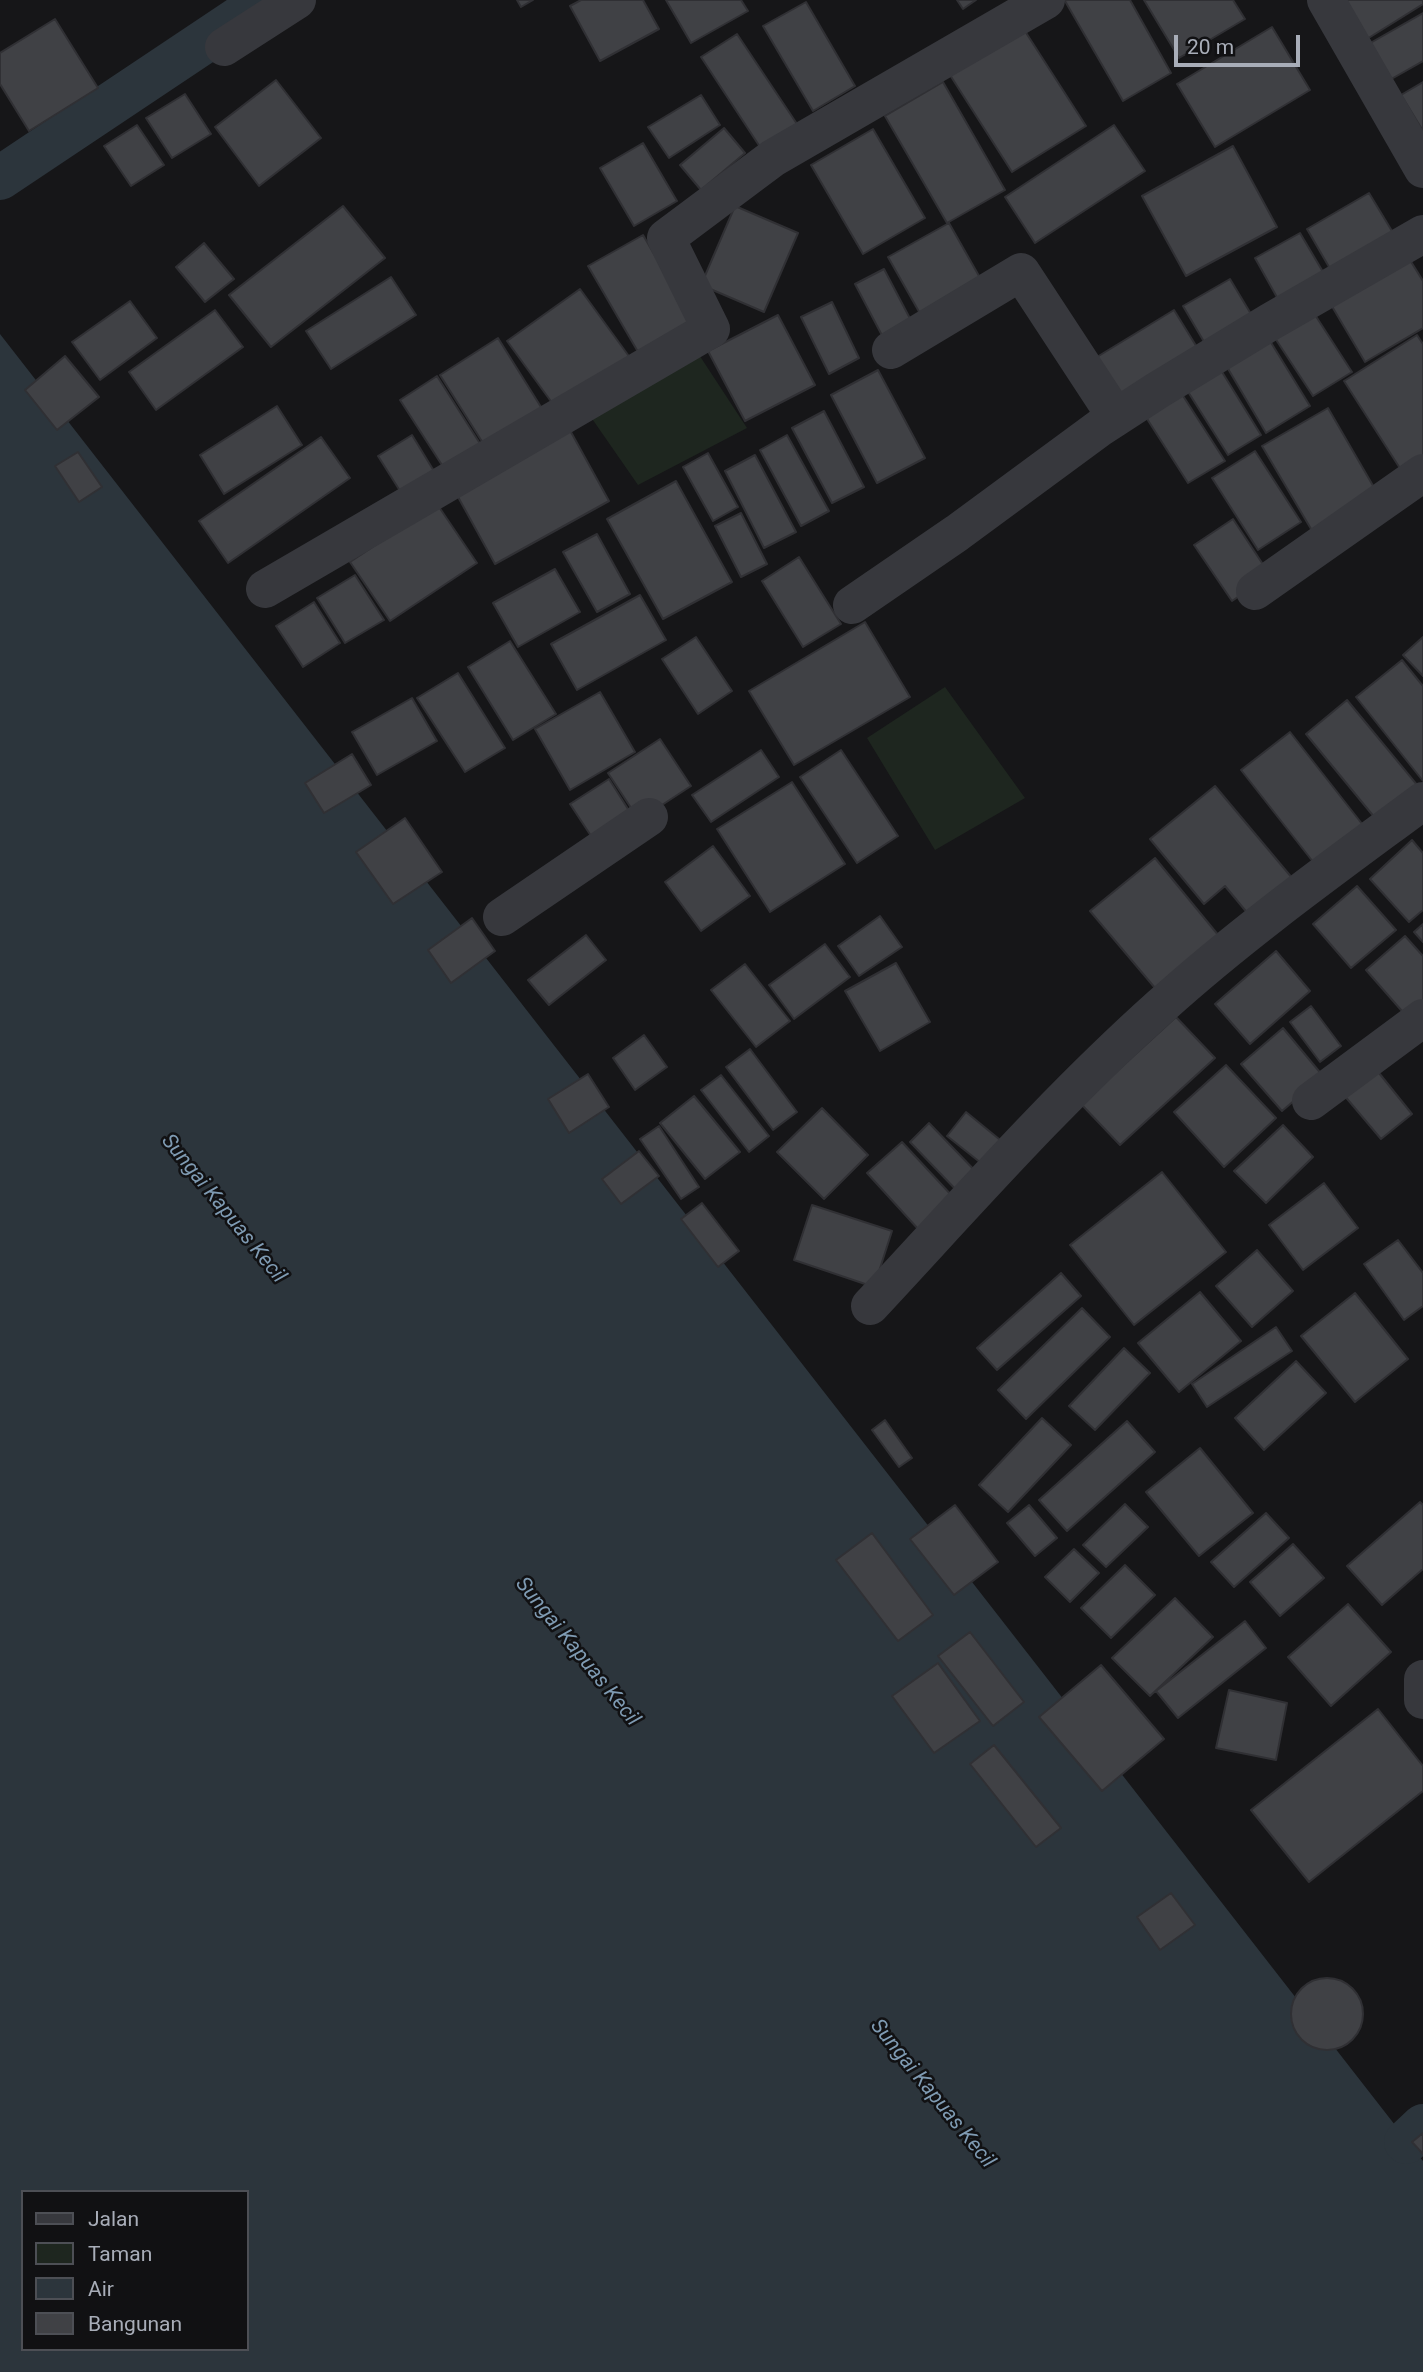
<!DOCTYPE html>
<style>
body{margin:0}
#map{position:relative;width:1423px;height:2372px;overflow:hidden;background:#161618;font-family:Roboto,sans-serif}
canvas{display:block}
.legend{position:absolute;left:21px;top:2190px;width:228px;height:161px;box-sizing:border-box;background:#111113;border:2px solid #4d4f55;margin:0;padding:9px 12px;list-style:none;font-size:21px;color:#a8adb8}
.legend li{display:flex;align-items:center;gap:14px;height:35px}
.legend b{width:35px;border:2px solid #4d4f55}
.scale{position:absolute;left:1174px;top:35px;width:126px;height:32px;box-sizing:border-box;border:4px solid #a8adb8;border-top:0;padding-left:9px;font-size:21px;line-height:24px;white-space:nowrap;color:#a8adb8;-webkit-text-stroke:5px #111113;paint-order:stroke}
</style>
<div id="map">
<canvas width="1423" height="2372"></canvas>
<ul class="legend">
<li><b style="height:9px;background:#37383d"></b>Jalan</li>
<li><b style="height:19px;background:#1e261f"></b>Taman</li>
<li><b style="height:19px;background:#2c353c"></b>Air</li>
<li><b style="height:19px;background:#404145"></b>Bangunan</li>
</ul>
<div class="scale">20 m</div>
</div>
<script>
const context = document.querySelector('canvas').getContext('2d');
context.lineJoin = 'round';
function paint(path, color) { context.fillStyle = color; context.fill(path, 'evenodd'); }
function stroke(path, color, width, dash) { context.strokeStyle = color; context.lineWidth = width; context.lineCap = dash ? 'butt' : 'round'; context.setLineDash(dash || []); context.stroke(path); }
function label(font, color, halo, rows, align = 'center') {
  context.font = font + ' Roboto,sans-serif'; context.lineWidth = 5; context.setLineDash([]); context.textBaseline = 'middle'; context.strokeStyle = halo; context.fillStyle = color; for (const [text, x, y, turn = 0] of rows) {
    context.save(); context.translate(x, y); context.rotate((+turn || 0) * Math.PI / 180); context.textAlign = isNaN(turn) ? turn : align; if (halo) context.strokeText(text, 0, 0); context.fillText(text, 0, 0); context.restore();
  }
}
paint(new Path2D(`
 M692,344L747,428L638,485L586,410Z
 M945,687L1025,798L935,850L867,738Z`), '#1e261f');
paint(new Path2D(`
 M0,334L1423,2161V2372H0ZM23,2192H247V2349H23Z`), '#2c353c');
stroke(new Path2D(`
 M0,178L256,7
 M1406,2142L1423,2126`), '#2c353c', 44);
const building = new Path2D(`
 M517,0H533L521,7Z
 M581,0H643L659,29L600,61L570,6Z
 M666,0H741L748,11L691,43Z
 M957,0H976L963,9Z
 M1067,0H1130L1171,73L1123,101L1065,1Z
 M1144,0H1233L1245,19L1179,58Z
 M1335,0H1423V4L1359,44Z
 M806,2L855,86L813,111L763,26Z
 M1423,13V61L1379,86L1358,50Z
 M55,19L98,88L29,131L0,84V53Z
 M1272,27L1310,90L1215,147L1177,84Z
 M1023,28L1086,126L1012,172L950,75Z
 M737,34L799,127L762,150L701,57Z
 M276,80L321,138L259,186L215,127Z
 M943,82L1005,190L947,223L885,116Z
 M1423,82V131L1401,95Z
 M185,94L211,134L172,158L146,118Z
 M701,95L720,125L669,158L648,127Z
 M137,125L164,165L131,186L104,146Z
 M1114,125L1145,171L1035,243L1005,197Z
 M724,128L745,153L701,190L680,165Z
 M873,129L925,218L863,254L811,165Z
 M643,143L677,201L634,226L600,168Z
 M1233,146L1277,227L1186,276L1142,196Z
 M1369,193L1398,241L1336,279L1307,229Z
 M343,206L385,258L271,347L229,295Z
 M735,206L798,233L764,312L701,285Z
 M949,223L983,283L922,317L888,257Z
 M1300,233L1329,282L1283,308L1255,258Z
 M643,235L696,326L641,357L588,266Z
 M204,243L234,279L205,302L176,267Z
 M1405,252L1423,281V328L1365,362L1327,298Z
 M884,269L915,328L886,343L855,284Z
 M391,277L416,315L331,369L306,331Z
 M1230,279L1257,324L1210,352L1183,306Z
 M580,289L631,359L558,411L507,341Z
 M130,301L157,338L100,380L72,342Z
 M832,302L859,358L829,374L801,317Z
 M1308,304L1352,372L1313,396L1269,329Z
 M215,310L243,347L156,410L129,372Z
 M1174,310L1203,357L1120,406L1092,360Z
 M778,315L815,385L745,421L708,351Z
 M1417,335L1423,344V461L1403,473L1344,381Z
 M1267,336L1310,406L1266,433L1224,362Z
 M498,338L546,415L488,451L440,375Z
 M65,356L99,397L57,430L25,390Z
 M1219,367L1261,435L1228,455L1185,387Z
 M878,370L925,458L877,483L831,395Z
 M437,376L486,453L449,476L400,400Z
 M1178,388L1225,461L1188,483L1142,411Z
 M277,406L302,445L224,494L200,455Z
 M1328,408L1379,496L1314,534L1262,446Z
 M824,411L864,487L832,503L792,428Z
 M566,423L609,501L495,564L452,486Z
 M412,435L440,481L407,502L378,456Z
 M787,435L829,511L801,526L760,450Z
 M321,437L350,478L228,563L199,521Z
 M1255,451L1301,522L1258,550L1212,478Z
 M78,452L102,487L79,502L55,466Z
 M708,453L738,507L713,521L683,467Z
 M755,455L796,532L764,548L725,471Z
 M676,481L732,582L663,619L607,519Z
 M437,504L477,563L390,621L350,562Z
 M741,513L767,564L741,577L715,526Z
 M1233,519L1270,575L1232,601L1194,545Z
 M597,534L630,594L597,612L563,552Z
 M799,557L841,624L803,647L762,581Z
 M555,569L580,612L518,647L493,603Z
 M355,575L384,620L345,643L317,598Z
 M640,595L666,640L577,690L551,644Z
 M314,602L340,643L303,667L276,626Z
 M865,622L910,697L794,765L749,691Z
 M696,637L732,691L698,714L662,659Z
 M1423,637V676L1403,655Z
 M510,641L556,714L513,740L468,667Z
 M1402,660L1423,686V781L1356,697Z
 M458,673L505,748L465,772L417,698Z
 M600,692L635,752L570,790L535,729Z
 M412,698L437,741L377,775L352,732Z
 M1347,700L1423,792L1384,829L1306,734Z
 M1290,732L1370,834L1321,872L1241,770Z
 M660,739L691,786L639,820L608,773Z
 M761,750L779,777L711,822L692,795Z
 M841,750L898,836L857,863L800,777Z
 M352,754L371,785L324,813L305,783Z
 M609,779L635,820L597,845L570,804Z
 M792,782L845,864L770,912L717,829Z
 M1215,786L1293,879L1249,915L1225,886L1204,904L1150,839Z
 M405,818L442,872L393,904L356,852Z
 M1412,840L1423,853V910L1409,922L1370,879Z
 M713,846L750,896L701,931L665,882Z
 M1155,858L1219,936L1155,988L1090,911Z
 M1357,886L1396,930L1351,968L1313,924Z
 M880,916L902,947L859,976L838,946Z
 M472,918L495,951L451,983L428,950Z
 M1423,924V942L1414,932Z
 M586,935L606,960L549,1005L528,980Z
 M1405,936L1423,956V1005L1408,1018L1366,970Z
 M825,944L850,977L794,1019L769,985Z
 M1276,951L1310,991L1250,1044L1215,1004Z
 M896,963L930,1022L880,1051L845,991Z
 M745,964L790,1021L756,1047L711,990Z
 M1311,1006L1341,1046L1320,1062L1290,1022Z
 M1176,1017L1215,1058L1120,1145L1081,1104Z
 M1283,1028L1323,1076L1282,1111L1241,1064Z
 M644,1035L667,1067L635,1090L613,1058Z
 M750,1049L797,1112L773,1130L726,1067Z
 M1226,1065L1276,1118L1224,1167L1174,1112Z
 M1375,1068L1412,1114L1381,1139L1343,1094Z
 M588,1074L609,1107L569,1133L548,1099Z
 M721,1075L769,1136L749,1152L701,1090Z
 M694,1096L740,1152L705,1179L660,1123Z
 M822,1108L868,1155L824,1199L777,1152Z
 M966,1112L1010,1148L991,1171L947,1136Z
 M929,1123L981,1177L962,1196L910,1142Z
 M1283,1125L1313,1157L1266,1203L1234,1171Z
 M659,1126L699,1187L681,1199L640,1139Z
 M902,1142L954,1198L919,1230L867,1173Z
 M639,1151L659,1176L621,1204L602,1179Z
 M1162,1172L1226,1252L1134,1325L1070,1245Z
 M1324,1183L1358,1228L1303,1270L1269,1225Z
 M702,1203L739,1251L718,1267L681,1219Z
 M812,1205L892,1231L874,1287L794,1260Z
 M1398,1240L1423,1273V1306L1404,1320L1364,1264Z
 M1257,1250L1293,1291L1252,1327L1216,1286Z
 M1061,1273L1081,1296L997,1370L977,1348Z
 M1200,1292L1241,1341L1179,1392L1138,1343Z
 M1355,1293L1408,1359L1355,1402L1301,1336Z
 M1082,1308L1110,1337L1026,1419L998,1390Z
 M1276,1327L1292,1351L1207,1407L1192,1384Z
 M1124,1348L1150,1373L1095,1430L1069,1406Z
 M1296,1361L1326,1393L1264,1450L1235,1418Z
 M1042,1418L1071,1445L1008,1512L979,1485Z
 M885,1420L912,1458L899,1467L872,1430Z
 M1127,1421L1155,1452L1067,1531L1039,1500Z
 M1200,1448L1253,1513L1199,1556L1146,1492Z
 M1420,1502L1423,1505V1569L1382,1605L1347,1566Z
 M1125,1504L1148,1527L1106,1567L1083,1545Z
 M955,1505L998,1562L954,1595L910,1539Z
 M1029,1505L1057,1538L1035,1556L1007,1523Z
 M1266,1513L1289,1538L1234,1587L1211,1562Z
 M872,1533L933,1615L898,1641L836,1560Z
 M1293,1544L1324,1578L1280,1616L1250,1582Z
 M1074,1549L1099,1573L1070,1602L1045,1577Z
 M1125,1565L1155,1595L1111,1638L1081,1608Z
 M1175,1598L1213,1637L1150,1696L1112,1658Z
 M1348,1604L1391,1652L1331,1706L1288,1657Z
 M1245,1621L1266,1648L1178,1718L1156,1691Z
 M970,1632L1024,1702L993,1726L938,1656Z
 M938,1663L980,1721L934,1753L892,1696Z
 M1101,1665L1164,1739L1102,1791L1039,1717Z
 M1229,1690L1287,1703L1276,1760L1216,1748Z
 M1378,1709L1423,1766V1791L1309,1882L1251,1810Z
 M994,1745L1061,1828L1036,1847L970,1764Z
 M1171,1893L1195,1925L1160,1950L1137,1917Z
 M1291 2014a36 36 0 1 1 72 0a36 36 0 1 1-72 0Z
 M1423,2133V2154L1412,2142Z`);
paint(building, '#404145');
stroke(building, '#303034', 2);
stroke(new Path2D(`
 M1326,0L1423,169
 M224,47L297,0
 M891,350L1021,272L1116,417
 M265,589L711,329L666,238L773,158L1046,0
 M1255,591L1423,473
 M852,605L957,533L1101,427L1158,390L1270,322L1423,234
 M502,917L649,817
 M1311,1101L1423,1018
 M870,1306C965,1204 1057,1099 1161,1006C1243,932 1334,867 1423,801
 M1423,1679V1700`), '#37383d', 38);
label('italic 21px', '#7f9bb3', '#111113', [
 ["Sungai Kapuas Kecil",223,1209,51],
 ["Sungai Kapuas Kecil",577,1652,51],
 ["Sungai Kapuas Kecil",932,2094,51]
]);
</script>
